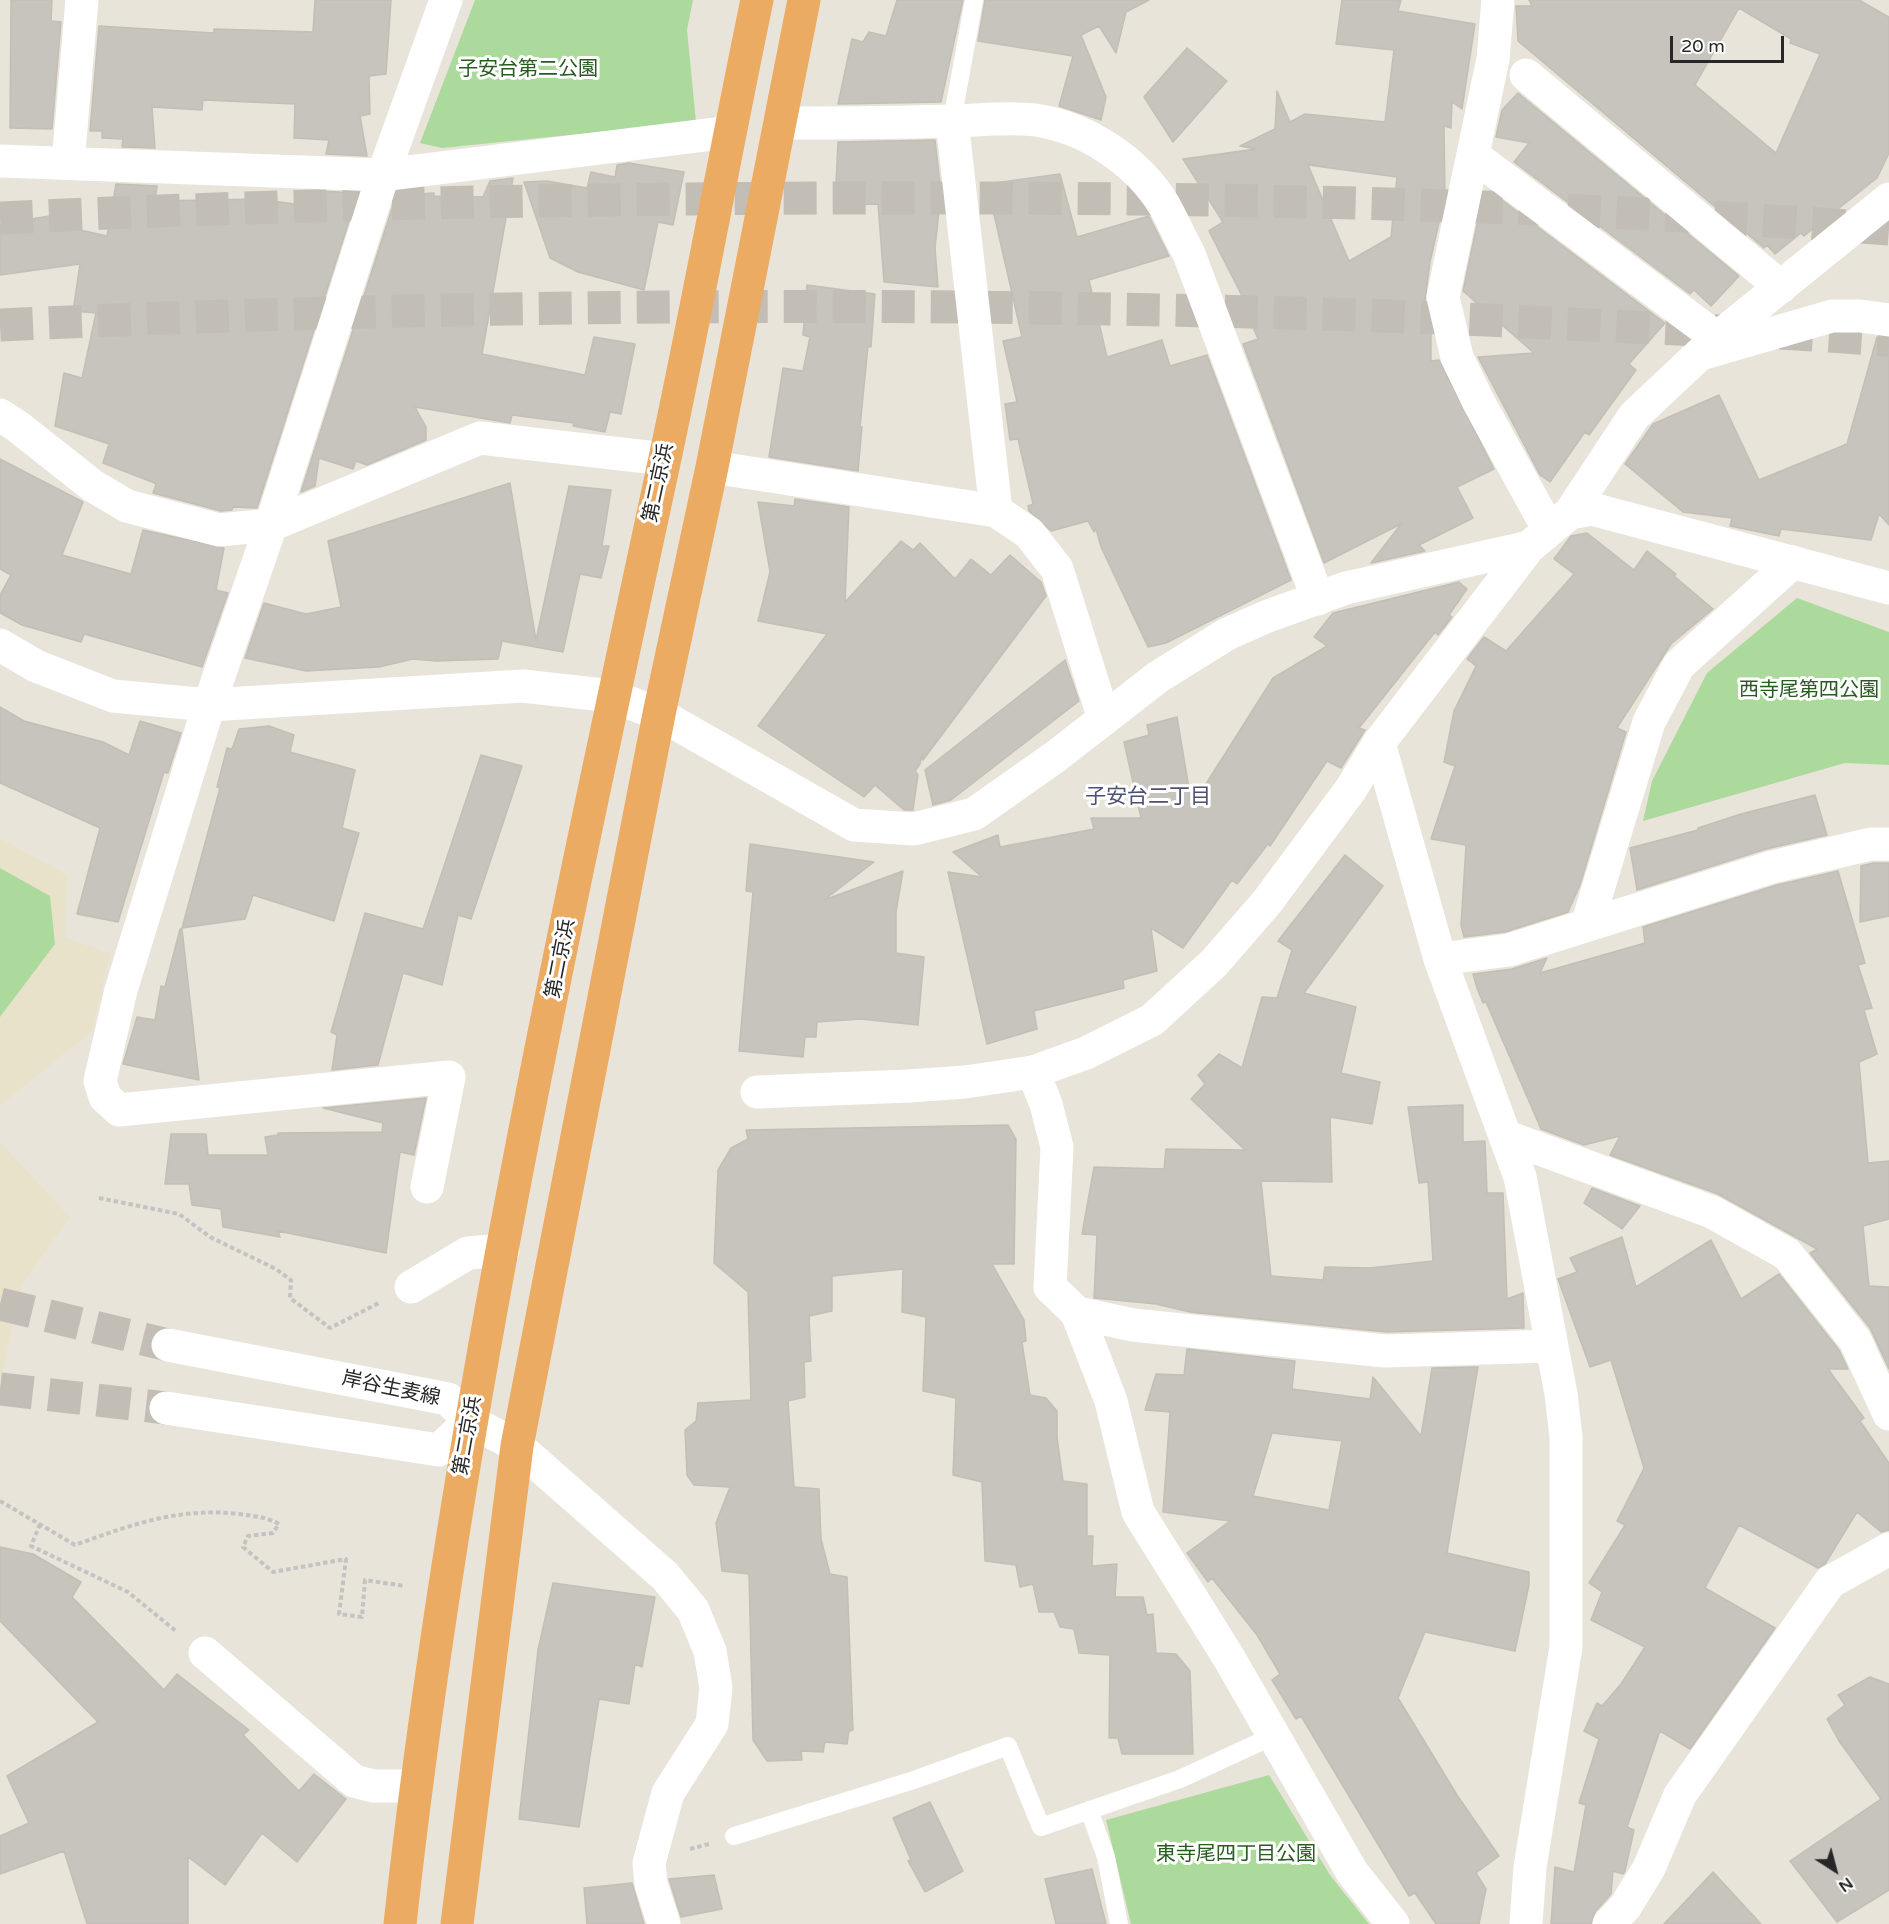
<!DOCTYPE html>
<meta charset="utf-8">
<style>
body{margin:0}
#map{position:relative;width:1889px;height:1924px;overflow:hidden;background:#e9e4da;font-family:"Varela Round",sans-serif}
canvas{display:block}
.north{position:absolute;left:1805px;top:1840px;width:60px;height:60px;-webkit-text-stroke:4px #fff;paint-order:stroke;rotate:144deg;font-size:16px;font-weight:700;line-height:24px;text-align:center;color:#272727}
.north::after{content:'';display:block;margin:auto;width:21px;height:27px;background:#272727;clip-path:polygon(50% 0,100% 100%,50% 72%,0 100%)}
.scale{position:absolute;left:1670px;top:36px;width:114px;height:27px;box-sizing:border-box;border:3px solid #272727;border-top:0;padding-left:8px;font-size:18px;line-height:21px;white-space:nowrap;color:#272727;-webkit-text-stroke:4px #fff;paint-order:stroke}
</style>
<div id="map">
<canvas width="1889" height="1924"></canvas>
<div class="north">N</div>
<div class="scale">20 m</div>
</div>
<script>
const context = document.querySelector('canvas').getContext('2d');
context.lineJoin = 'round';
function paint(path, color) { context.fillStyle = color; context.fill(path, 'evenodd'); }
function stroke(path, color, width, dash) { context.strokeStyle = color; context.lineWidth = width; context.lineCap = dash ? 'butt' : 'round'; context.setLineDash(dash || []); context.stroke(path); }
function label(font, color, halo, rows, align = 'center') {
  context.font = font + ' "Varela Round","Noto Sans JP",sans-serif'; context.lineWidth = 6; context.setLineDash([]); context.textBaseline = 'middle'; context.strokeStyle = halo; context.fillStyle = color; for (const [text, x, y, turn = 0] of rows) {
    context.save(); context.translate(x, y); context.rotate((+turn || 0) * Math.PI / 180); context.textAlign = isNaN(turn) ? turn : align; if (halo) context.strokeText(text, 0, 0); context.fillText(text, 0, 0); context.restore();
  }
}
paint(new Path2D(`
 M0,838L67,875L66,937L110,954L92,1031L0,1106Z
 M0,1142L70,1217L23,1283L0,1381Z`), '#e9e2cb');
paint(new Path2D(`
 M475,0H693L687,30L696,122L442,148L420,143Z
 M1797,598L1889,632V765L1845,763L1643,821L1652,781L1707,673Z
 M0,868L50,896L55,944L0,1017Z
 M1269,1775L1330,1875L1369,1924H1131L1106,1820Z`), '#abda9c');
const building = new Path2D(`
 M11,0H52L51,21L61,22L52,129L10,128Z
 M315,0H391L386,74L369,76L370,114L360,116L367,156L326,154L329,140L294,138L295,104L203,100L202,110L152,107L155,148L122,147L123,139L102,138V131H90L99,26L214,33V29L313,32Z
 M897,0H963L941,102L838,104L852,39L863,42L869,32L886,36Z
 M985,0H1149L1126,12L1116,53L1099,26L1081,35L1106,97L1101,120L1059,106L1073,56L978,41Z
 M1342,0H1401L1398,11L1475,24L1462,109L1452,102L1451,128L1444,126L1445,196L1430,262L1425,301L1431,326V361L1439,360L1494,469L1457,487L1473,518L1419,545L1425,551L1371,563L1401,524L1324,563L1243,344L1258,339L1240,297L1242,296L1209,231L1223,222L1183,159L1256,149L1240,146L1275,129L1277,91L1290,122L1305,114L1385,122L1394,50L1336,44ZM1308,165L1397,177L1391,237L1349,261Z
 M1529,0H1859L1889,17V153L1877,178L1804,236L1801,233L1775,254L1767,245L1764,248L1518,41L1516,6H1532ZM1739,8L1791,39L1790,43L1820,54L1776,153L1695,85Z
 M1187,48L1227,81L1173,142L1144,97Z
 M1518,93L1739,276L1711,306L1694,290L1690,294L1514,162L1529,143L1496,137L1502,110Z
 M935,140L941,192L935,248L938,287L884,282L878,204L835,205L838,142Z
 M629,163L684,172L673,225L658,222L644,290L578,272L550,258L524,182L547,181L587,188L591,172L615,177L617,165Z
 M1060,174L1077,237L1149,216L1169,256L1089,280L1107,357L1162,340L1170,366L1207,355L1291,580L1166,643L1148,647L1101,547L1096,529L1094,532L1088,521L1051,531L1029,511L1028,506L1033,504L1018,439L1010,440L1005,404L1017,402L1003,341L1022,337L987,184Z
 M513,178L482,354L585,375L594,337L635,344L621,414L610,412L605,432L573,426L574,423L512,415L510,423L415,407L426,427V440L367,465L356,461L353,469L319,458L315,486L301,492L396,196L434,193V196L483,197L490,181Z
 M116,184L157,186L155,201L259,199L316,207L319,191L358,193L257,508L233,507L232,510L221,511L153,493L156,484L152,482L103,463L109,444L55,426L64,373L82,378L96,313L73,311L80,264L0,275V224L56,215L58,225L107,236Z
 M1490,191L1665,323L1629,364L1636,370L1589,435L1585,432L1550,482L1540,475L1478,357L1534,353L1463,291L1482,201Z
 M807,285L875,294L871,347L868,346L860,427H862L858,471L769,457L783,368L803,371L810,337L803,335Z
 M1877,337L1889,338V525L1879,514L1871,540L1781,529L1779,536L1730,526L1732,518L1683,512L1625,464L1653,424L1719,395L1759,480L1847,444Z
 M0,459L83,502L62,555L131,574L143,530L224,548L216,590L228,593L202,667L84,634L81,642L22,625L0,613V595L11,575L0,569Z
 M510,483L536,640L569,486L611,490L602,546H609L601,578L580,574L563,652L502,641L498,659L436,661L413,659L379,667L306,671L245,658L264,603L306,614L341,607L328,541Z
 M795,499L849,507L845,602L901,541L913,550L920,543L955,579L971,559L991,575L1010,555L1041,582L1046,596L923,760L922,755L920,764L915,771L918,775L913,810H904L875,785L864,797L758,726L827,634L758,621L770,572L758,502L794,506Z
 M1587,533L1634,570L1647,551L1676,574L1674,576L1713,609L1671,644L1617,728L1626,732L1580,885L1568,912L1505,932L1464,937L1461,925L1466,845L1431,839L1455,766L1444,762L1454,711L1476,666L1467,659L1484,637L1506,651L1574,574L1554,559L1571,536Z
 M1459,582L1467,589L1449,615L1452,617L1438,635L1435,632L1359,728L1365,730L1341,768L1327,761L1270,846L1268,844L1237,884L1232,880L1183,948L1151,928L1157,971L1123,980L1124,988L1034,1011L1037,1029L987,1044L948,872L982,877L953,852L998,835L1000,847L1094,829L1091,818H1141L1124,742L1149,735L1147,725L1177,717L1192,806L1273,678L1327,646L1314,637L1333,613Z
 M1065,660L1079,701L951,800L933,805L925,770Z
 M0,707L24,721L103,742L129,755L140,721L181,733L168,773L164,772L118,922L77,914L100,828L0,783Z
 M269,726L294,735L290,752L355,770L342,828L359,833L334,921L253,895L245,919L182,928L220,788L217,787L227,748L232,749L239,729Z
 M481,755L522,766L471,919L458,915L442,985L403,973L378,1065L332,1070L337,1035L331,1032L365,913L423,929Z
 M1815,795L1827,835L1766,849L1637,890L1630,848L1698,830V828L1741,814Z
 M750,844L874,862L824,900L903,871L896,912V953L924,957L918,1025L861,1019L817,1022L816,1037H805L803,1057L739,1051L753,892L746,891Z
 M1345,855L1383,886L1304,993L1356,1007L1341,1073L1380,1082L1372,1124L1330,1117L1332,1182L1261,1181L1271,1276L1323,1280L1325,1267L1369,1268L1433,1261L1428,1182L1419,1183L1408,1107L1463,1105V1142L1485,1141L1487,1193H1503L1507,1299L1523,1293L1524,1328L1386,1332L1190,1312L1156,1304L1094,1298L1097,1235L1082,1234L1094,1167L1164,1169L1166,1149L1245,1150L1191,1099L1205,1084L1198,1075L1219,1054L1242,1068L1262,997L1277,998L1292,950L1278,941Z
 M1873,863H1889V916L1860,922L1861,866Z
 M1838,871L1865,963L1858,965L1872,1008L1864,1010L1877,1054L1859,1062L1868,1163L1889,1161V1219L1863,1226L1869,1286L1889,1287V1369L1870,1328L1810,1253L1817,1249L1718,1194L1610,1155L1620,1136L1584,1145L1541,1129L1486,1002L1483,1003L1477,988L1473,974L1512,969L1547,958L1540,973L1645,943L1643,927L1777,885Z
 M180,929H182L199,1080L123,1064L137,1017L155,1020L161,986L165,987Z
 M426,1098L414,1155L400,1152L386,1253L278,1231L280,1237L223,1227L221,1209L192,1205L189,1184H165L171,1134H206L208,1155H268L265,1137L278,1135V1133L382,1132L383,1123L323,1108Z
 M1008,1125L1016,1139L1014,1264H992L1024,1320L1026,1341L1022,1342L1030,1395L1046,1398L1057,1411V1437L1063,1481L1087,1484V1536H1093L1092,1566L1117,1564L1115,1597H1143L1147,1615L1153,1614L1156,1653L1176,1654L1190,1671L1193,1754H1122L1118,1738H1109L1110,1655L1079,1653L1074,1629L1060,1627L1054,1612H1039L1033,1584L1020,1587L1016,1565L985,1561L982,1482L953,1475L956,1398L923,1391L926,1317L902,1312L903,1269L832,1276V1311L809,1316L811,1361L804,1362L805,1397L788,1401L794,1487L819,1489L821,1539L830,1574L847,1577L853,1730L849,1731L847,1744L825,1742L823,1752L801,1751L802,1760L767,1761L753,1740L749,1574L722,1571L716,1523L730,1487L694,1485L687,1475L685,1430L696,1421L698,1403L751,1400L748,1292L714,1263L718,1170L731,1148L748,1139L746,1130Z
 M1592,1188L1640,1206L1622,1229L1584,1203Z
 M1622,1237L1636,1287L1711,1240L1741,1299L1779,1274L1839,1350L1848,1369H1828L1864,1418L1860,1421L1889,1463V1530L1881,1532L1857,1512L1825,1564L1818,1568L1739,1525L1705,1588L1775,1628L1690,1749L1660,1731L1627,1827L1634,1830L1625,1871L1623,1874L1613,1871L1611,1894L1595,1912L1591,1924H1551L1555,1867L1574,1872L1586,1805L1579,1803L1599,1739L1584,1731L1597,1703L1602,1706L1621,1684L1645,1647L1591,1620L1602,1592L1589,1583L1625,1525L1617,1521L1644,1468L1611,1360L1590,1367L1558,1279L1577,1272L1570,1258Z
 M1187,1349L1295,1361L1292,1389L1370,1399L1373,1377L1421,1436L1432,1368L1478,1367L1447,1553L1529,1572V1585L1515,1651L1425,1632L1398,1698L1457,1795L1499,1856L1476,1873L1486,1889L1479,1924H1436L1415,1893L1409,1896L1301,1716L1296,1719L1272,1680L1280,1674L1257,1635L1212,1578L1208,1582L1187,1553L1230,1521L1163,1512L1170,1412L1145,1410L1156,1374L1184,1375ZM1272,1433L1342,1441L1329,1510L1253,1496Z
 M0,1547L33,1554L81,1582L72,1597L164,1690L177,1674L249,1730L243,1735L299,1791L314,1774L346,1799L297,1862L262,1833L225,1885L188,1857V1924H87L64,1851L0,1874V1836L29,1823L7,1776L98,1722L0,1621Z
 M553,1583L655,1597L642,1667L635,1664L629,1704L599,1699L579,1827L519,1819L538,1650Z
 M1870,1677L1889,1684V1890L1837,1922L1790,1861L1881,1799L1839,1741L1827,1719L1845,1705L1838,1695Z
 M930,1802L963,1871L925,1892L908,1861L911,1860L893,1818Z
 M1092,1869L1106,1924H1056L1045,1879Z
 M1713,1872L1761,1924H1664Z
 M714,1875L722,1909L681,1917L669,1879Z
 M632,1883L644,1924H587L584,1888Z`);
paint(building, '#c7c3bd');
stroke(building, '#c3bfb5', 1.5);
stroke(new Path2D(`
 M0,1304L168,1345
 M0,1389L166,1408`), '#c2beb6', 33, [33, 16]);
stroke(new Path2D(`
 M0,218C282,204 563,199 845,198C1193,197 1542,203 1889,229
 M0,325C453,304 906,301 1359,315C1480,319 1601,326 1722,331
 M1780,333L1889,340`), '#c2beb6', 33, [33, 16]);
stroke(new Path2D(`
 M99,1198L179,1214L210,1237L276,1269L291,1280L290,1298L330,1328L381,1302
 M0,1501L75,1545C130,1525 179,1507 239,1514C254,1516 266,1517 279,1524L273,1533L248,1536L243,1547L273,1572L346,1559L339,1614L362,1617L365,1580L405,1586
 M40,1524L31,1546L128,1592L177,1632
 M690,1849L709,1844`), '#c3c3c3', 4, [4.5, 3]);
stroke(new Path2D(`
 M952,121L974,0
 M1089,1810L1106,1857L1119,1924
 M734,1836L914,1780L1008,1746L1041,1827L1180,1779L1273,1736`), '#fff', 18);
stroke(new Path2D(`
 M1498,0L1493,59L1443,297L1457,357L1478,401L1549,530
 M1526,75L1781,287
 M952,121L996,511
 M780,123C836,123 893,123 949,121C978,121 1006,116 1035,120C1086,127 1137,161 1164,205C1173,221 1180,238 1189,254L1318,599
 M1474,156L1717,338
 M0,161L383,175L730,132
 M68,163L82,0
 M1701,354L1832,316H1860L1889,320
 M0,415L17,426L93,486L127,506L219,530L271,525L480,438L665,459
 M712,467L996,511L1029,533L1057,569L1104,719
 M0,645L36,666L113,696L209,705L523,686L612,696L659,714
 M1379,743L1440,959L1520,1177L1561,1394L1566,1437V1647L1530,1867L1526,1924
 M1587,925L1649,722L1679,665L1793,562
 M1440,959L1509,950L1772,867L1871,844H1889
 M1033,1072L1046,1104L1057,1147L1050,1287L1077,1313L1111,1401L1138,1512L1229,1658L1352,1872L1393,1924
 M757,1092L909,1086
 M1507,1137L1712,1212L1787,1254L1855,1340L1889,1414
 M427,1187L449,1077L119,1110L105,1097L100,1081L121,990L209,705L271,525L383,175L446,0
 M411,1287L468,1253L503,1250
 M1077,1313L1133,1325L1385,1351L1552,1346
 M470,1421L517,1446L665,1576L693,1610L710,1651L716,1688L712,1724L668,1793L649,1863L651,1884L664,1924
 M205,1653L354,1781L373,1786H415
 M1609,1924L1625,1907L1649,1868L1680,1795L1830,1582L1889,1549`), '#fff', 33);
stroke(new Path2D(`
 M1570,513L1592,509L1889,588
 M659,714L854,825L914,829L974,814L1055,757L1158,677L1227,634L1268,616L1346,588L1529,547
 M909,1086L965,1082L1033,1072L1086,1053L1152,1020L1214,963L1267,902L1351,789L1379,743L1529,547L1570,513L1634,416L1717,338L1889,199
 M166,1408L439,1450L470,1421L448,1399L168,1345`), '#fff', 33);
stroke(new Path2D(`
 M400,1924C454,1432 560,947 664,463C697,309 725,154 757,0
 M457,1924L517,1446L659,714L712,467L804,0`), '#ecab62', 33);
label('20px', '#275b20', '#fff', [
 ["子安台第二公園",528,70],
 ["西寺尾第四公園",1809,691],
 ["東寺尾四丁目公園",1236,1855]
]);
label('20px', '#272727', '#fff', [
 ["第二京浜",659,483,-78],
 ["第二京浜",561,959,-79],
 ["岸谷生麦線",391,1389,12],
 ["第二京浜",468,1436,-80]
]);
label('21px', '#4d5073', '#fff', [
 ["子安台二丁目",1148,797]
]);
</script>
